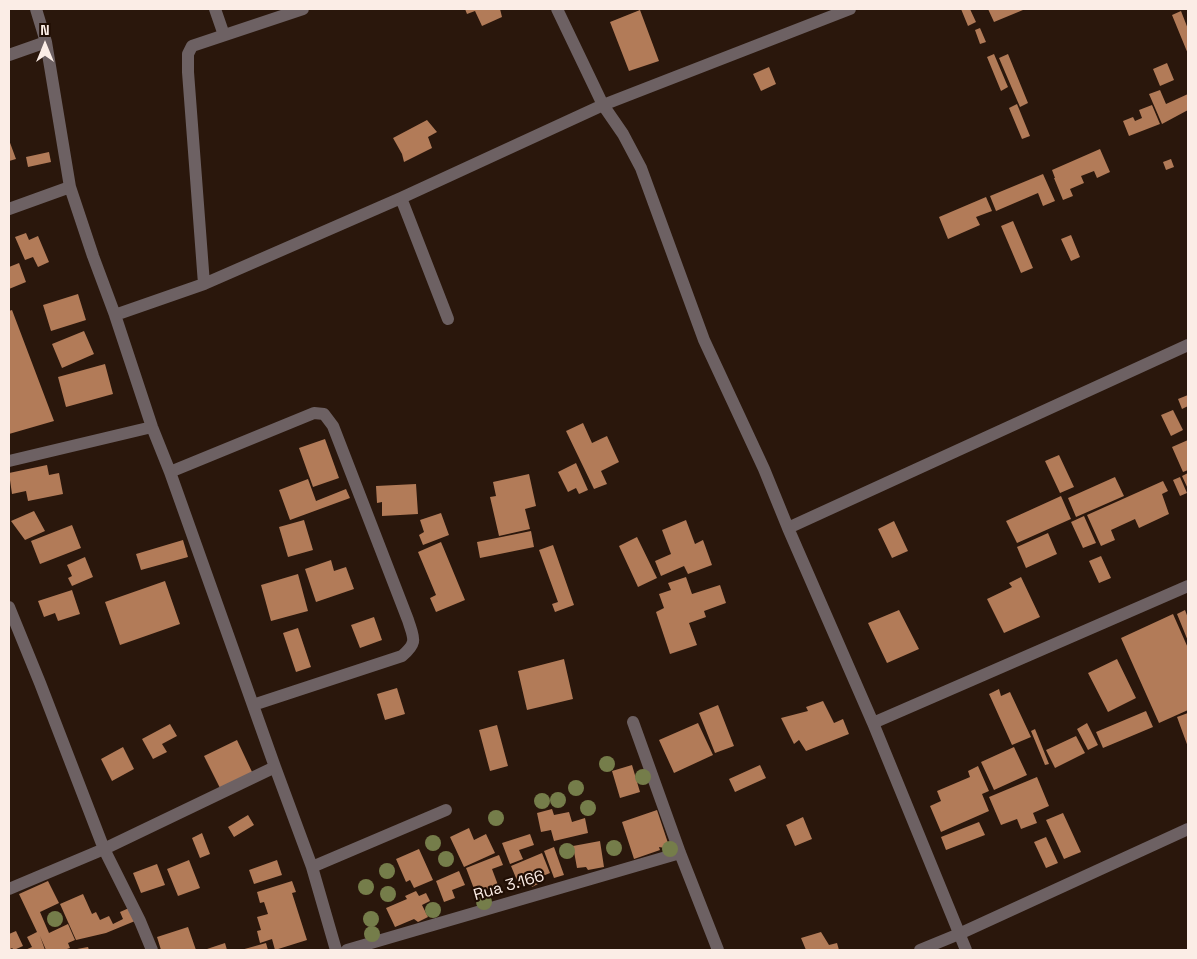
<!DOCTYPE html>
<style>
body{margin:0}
#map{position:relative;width:1197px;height:959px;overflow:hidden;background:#2a170c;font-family:"Space Grotesk",sans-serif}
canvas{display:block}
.frame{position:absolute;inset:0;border:10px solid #fbede6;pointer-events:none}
.north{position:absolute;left:20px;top:20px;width:50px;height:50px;-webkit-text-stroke:4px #200e04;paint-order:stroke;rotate:0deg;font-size:14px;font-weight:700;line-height:20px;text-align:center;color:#fbede6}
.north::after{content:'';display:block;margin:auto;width:18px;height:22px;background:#fbede6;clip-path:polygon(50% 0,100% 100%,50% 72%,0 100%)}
</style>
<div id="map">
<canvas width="1197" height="959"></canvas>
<div class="frame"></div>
<div class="north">N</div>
</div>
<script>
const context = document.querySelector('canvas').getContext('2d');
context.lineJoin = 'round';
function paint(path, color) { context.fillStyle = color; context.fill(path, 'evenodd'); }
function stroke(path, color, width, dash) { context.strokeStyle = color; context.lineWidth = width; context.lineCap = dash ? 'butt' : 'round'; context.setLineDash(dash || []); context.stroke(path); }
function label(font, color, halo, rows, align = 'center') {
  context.font = font + ' "Space Grotesk",sans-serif'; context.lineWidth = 4.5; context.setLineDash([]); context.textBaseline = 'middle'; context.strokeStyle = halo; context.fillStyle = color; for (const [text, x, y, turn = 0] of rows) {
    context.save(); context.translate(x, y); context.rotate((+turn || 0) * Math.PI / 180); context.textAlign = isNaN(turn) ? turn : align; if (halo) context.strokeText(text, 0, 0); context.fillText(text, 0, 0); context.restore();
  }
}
paint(new Path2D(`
 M465,9H500L502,17L482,26L475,11L467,14Z
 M961,9H970L976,22L968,26Z
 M988,9H1022L1023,10L994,22Z
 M640,10L659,61L629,71L610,22Z
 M1181,11L1188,29V54L1172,15Z
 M980,28L986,42L980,44L975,30Z
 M994,54L1008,87L1001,91L987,57Z
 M1008,54L1028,103L1020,107L999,58Z
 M1167,63L1174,80L1160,86L1153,69Z
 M769,67L776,84L761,91L753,74Z
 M1160,90L1166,104L1188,94V110L1162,124L1149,94Z
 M1017,104L1030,136L1022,139L1009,108Z
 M1152,105L1160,124L1129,136L1123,121L1133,117L1135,121L1142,118L1139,110Z
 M427,120L437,132L428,137L432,148L404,162L402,154L393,138Z
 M9,140L16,159L9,161Z
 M1100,149L1110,172L1097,178L1094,171L1081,176L1084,183L1070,189L1073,196L1063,200L1054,178H1055L1052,170Z
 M49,152L51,162L28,167L26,157Z
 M1171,159L1174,167L1166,170L1163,162Z
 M1043,174L1055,201L1043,206L1038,193L996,211L990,196Z
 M986,197L992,211L976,217L980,225L948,239L939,217Z
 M1013,221L1033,268L1021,273L1001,226Z
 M26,233L29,240L38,236L49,262L38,267L33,257L25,260L15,237Z
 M1071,235L1080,257L1071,261L1061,239Z
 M19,263L26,282L9,289V267Z
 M78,294L86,320L51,331L43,305Z
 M12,310L54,421L9,434V311Z
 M84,331L94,354L62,368L52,344Z
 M105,364L113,394L66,407L58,377Z
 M1188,395V406L1182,409L1178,399Z
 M1173,410L1183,430L1171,436L1161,415Z
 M583,423L592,443L607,436L619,462L601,471L607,484L594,489L566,431Z
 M325,439L339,478L313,487L299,448Z
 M1188,440V470L1183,472L1172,447Z
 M1059,455L1074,487L1060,493L1045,461Z
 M576,463L588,490L579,494L576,488L568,492L558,472Z
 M47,465L49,475L59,473L63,494L28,501L26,491L12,494L9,473Z
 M1188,473V489L1182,476Z
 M529,474L536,506L525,509L530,529L499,536L490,497L496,496L493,482Z
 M1115,477L1124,496L1076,517L1068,498Z
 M1180,477L1187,493L1180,496L1173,480Z
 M308,479L316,501L346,489L350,498L290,520L279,490Z
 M1163,481L1168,491L1162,494L1169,514L1139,528L1135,519L1111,530L1115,540L1101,546L1087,515Z
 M416,484L418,514L382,516V502L377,503L376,486Z
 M1061,496L1071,519L1017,543L1006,521Z
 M34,511L45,531L25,540L11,521Z
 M441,513L449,535L423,545L419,535L424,532L420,520Z
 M1084,516L1096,543L1083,548L1071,522Z
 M304,520L313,550L288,557L279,527Z
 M686,520L695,544L703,540L712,565L688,574L684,566L661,576L655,561L671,554L662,530Z
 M894,521L908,551L892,558L878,529Z
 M72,525L81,548L40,564L31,541Z
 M531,531L534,547L480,558L477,542Z
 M1048,533L1057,554L1026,568L1017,547Z
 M637,537L657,578L638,587L619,546Z
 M183,540L188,557L141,570L136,554Z
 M441,542L465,600L436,612L430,598L436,595L418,552Z
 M553,545L574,605L555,612L552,604L558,602L539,550Z
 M1101,556L1111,578L1099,583L1089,561Z
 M85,557L93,577L72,586L68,578L72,576L67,565Z
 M331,560L334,571L346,567L354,589L316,602L305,569Z
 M298,574L308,611L271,621L261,585Z
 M686,577L692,594L720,585L726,603L704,611L706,617L689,623L697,645L670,654L656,612L664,608L659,594L671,590L668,583Z
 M1021,577L1040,617L1004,633L987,599L1012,587L1009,583Z
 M165,581L180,624L120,645L105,602Z
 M72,590L80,614L58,621L55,613L44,617L38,601Z
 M899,610L919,649L887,663L868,623Z
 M1185,610L1188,618V641L1177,614Z
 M1173,614L1188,648V710L1159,723L1121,638Z
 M374,617L382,640L360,648L351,625Z
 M298,628L311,667L296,672L283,633Z
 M564,659L573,699L527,710L518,671Z
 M1117,659L1136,698L1108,712L1088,673Z
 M397,688L405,714L385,720L377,694Z
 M999,689L1001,696L1010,692L1031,737L1012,745L989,694Z
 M823,701L834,723L843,719L849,734L806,751L799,740L794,744L781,718L808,711L806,707Z
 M718,705L734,746L715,753L699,713Z
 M1146,711L1153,727L1103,748L1096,732Z
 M1188,713V747L1177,717Z
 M698,723L713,755L674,773L659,740Z
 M1087,723L1098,745L1088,750L1077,729Z
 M170,724L177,736L162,744L167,752L153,759L142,739Z
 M497,725L508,766L490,771L479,730Z
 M1035,729L1049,764L1045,765L1031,731Z
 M1076,736L1085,753L1055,768L1046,750Z
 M237,740L253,774L221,790L204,756Z
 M123,747L134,769L112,781L101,759Z
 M1014,747L1027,775L994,790L981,762Z
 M632,765L640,792L620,798L612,771Z
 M760,765L766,778L735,792L729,779Z
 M978,766L989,791L982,794L989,811L941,832L930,806L941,801L937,791L970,777L968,771Z
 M1037,777L1049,806L1033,813L1037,823L1021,829L1017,819L1001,825L989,797Z
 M552,809L554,815L569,812L572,822L585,818L588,833L554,841L551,830L541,832L537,813Z
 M657,810L670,849L659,847L660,850L634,859L622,822Z
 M1063,813L1081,852L1064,859L1046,820Z
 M248,815L254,825L234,837L228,827Z
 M803,817L812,839L795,846L786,825Z
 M979,822L985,835L946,850L941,837Z
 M469,828L474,840L486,834L495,853L464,867L450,837Z
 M202,833L210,854L200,858L192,838Z
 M530,834L534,845L519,850L523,859L510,864L502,843Z
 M1046,837L1058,863L1046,868L1034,842Z
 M600,841L604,867L588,870L586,867L577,868L573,846Z
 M554,847L564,875L554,878L544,851Z
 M419,849L433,880L414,888L410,880L406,882L396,859Z
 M542,853L550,873L538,878L540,883L532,887L529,881L519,885L511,866Z
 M499,855L503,865L492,869L498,885L476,894L466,868Z
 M189,860L200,888L178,896L167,869Z
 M277,860L282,875L254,884L249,870Z
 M157,864L165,885L141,893L133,873Z
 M459,871L465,885L452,890L455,898L444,902L436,881Z
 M48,881L59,903L40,912L49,933L68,924L75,940L68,943L70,948L64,950H55L54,949L46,950L40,936L45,950H25L32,947L27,937L37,932L19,894Z
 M292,881L296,892L292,893L307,940L275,950L272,939L260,943L257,931L261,930L257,917L268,914L264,902L260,903L257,892Z
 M416,891L419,896L426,893L430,901L422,905L428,917L418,922L414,919L395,927L386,908L407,899L405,896Z
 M83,894L92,914L96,912L100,920L109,916L113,924L123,919L120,912L129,908L135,921L106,933L76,940L60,904Z
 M188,927L196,950H161L157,937Z
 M16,931L23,946L14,950L12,948L9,950V934Z
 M821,932L829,945L837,943L839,950H806L801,938Z
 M225,943L227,950H204Z
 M266,943L268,950H241Z
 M88,947L89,950H77V949Z`), '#b27b58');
stroke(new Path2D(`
 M36,9L46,42L70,187L93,256L115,315L152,427L170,472L275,767L312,867L336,950
 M215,9L224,35
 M557,9L603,105L623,134L641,168L704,340L764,469L788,528L873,723L966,950
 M9,55L46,42
 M401,198L448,319
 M9,209L70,187
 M204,284L188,72V54L192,46L303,9
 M115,315L204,284L401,198L603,105L850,9
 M9,461L152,427
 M170,472L314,413L324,414L333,426L408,620C414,639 418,642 402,656L253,705
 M788,528L1188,345
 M9,607L40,683L104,849L140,921L152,950
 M633,722L680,853L718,950
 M873,723L1188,586
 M312,867L446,810
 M9,889L104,849L275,767
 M347,950L680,853
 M920,950L959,934L1188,829`), '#6d6163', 12);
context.fillStyle = '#757d4a';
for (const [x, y] of [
 [607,764],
 [643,777],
 [576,788],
 [558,800],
 [542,801],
 [588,808],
 [496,818],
 [433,843],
 [614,848],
 [670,849],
 [567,851],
 [446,859],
 [387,871],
 [366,887],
 [388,894],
 [484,902],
 [433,910],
 [55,919],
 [371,919],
 [372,934]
]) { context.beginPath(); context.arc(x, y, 8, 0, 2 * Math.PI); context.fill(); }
label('16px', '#fbede6', '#200e04', [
 ["Rua 3.166",509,886,-16]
]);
</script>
